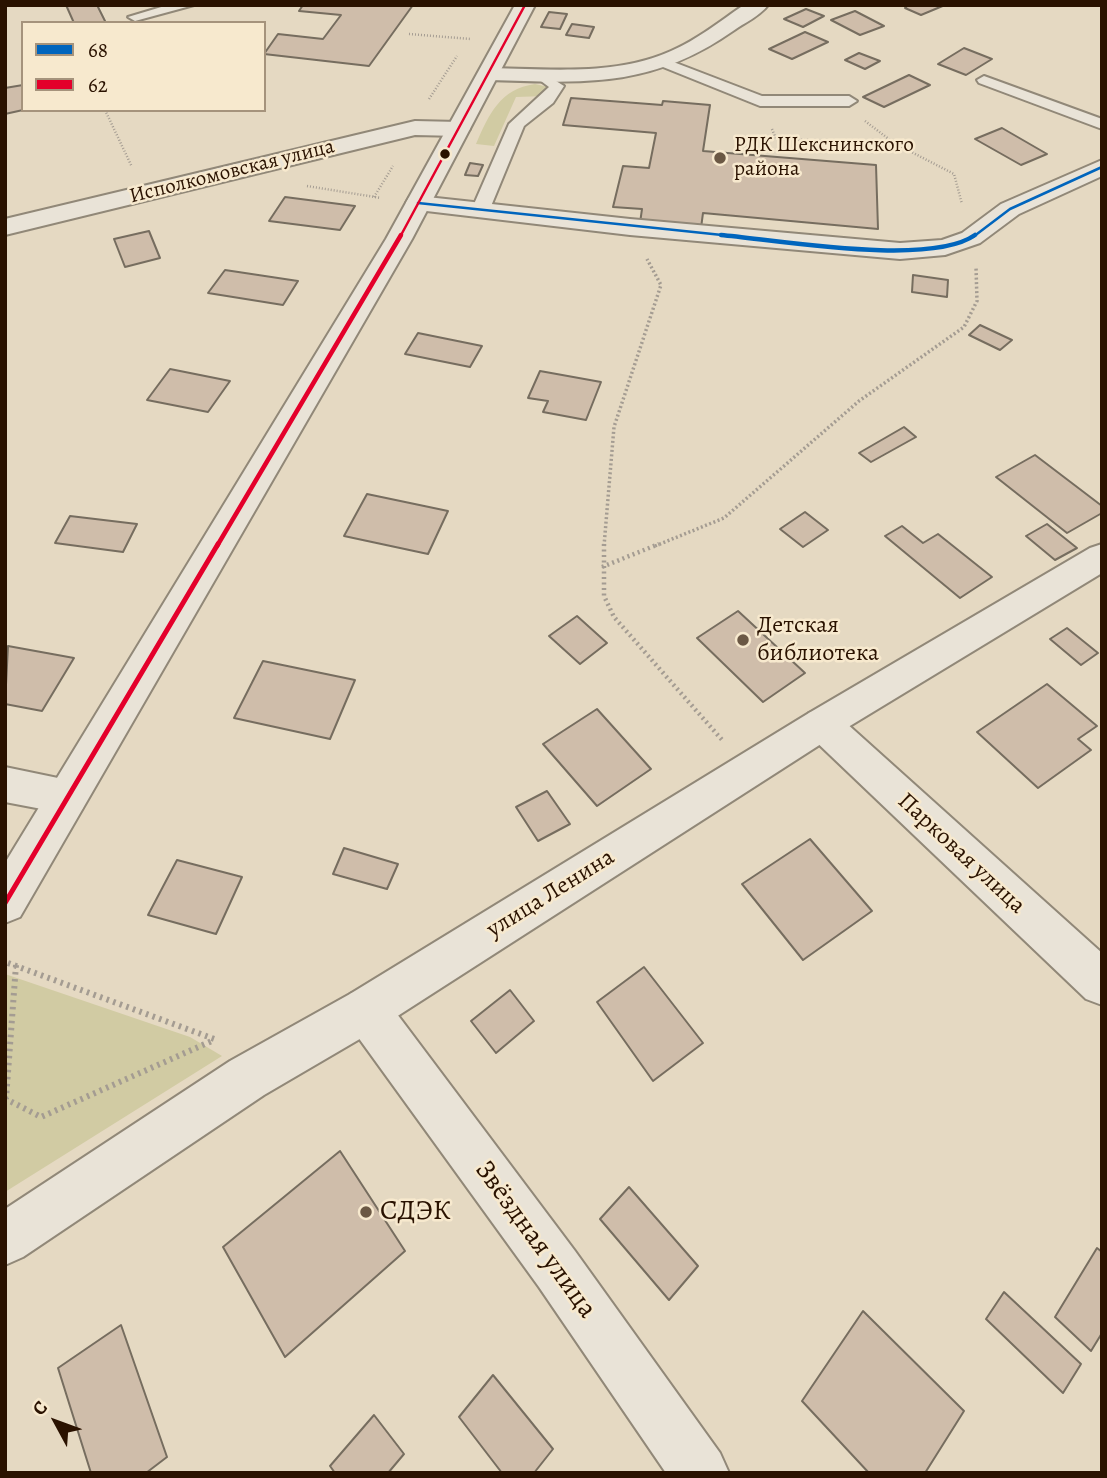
<!DOCTYPE html>
<meta charset="utf-8">
<style>
body{margin:0}
#map{position:relative;width:1107px;height:1478px;overflow:hidden;background:#e5d9c2;font-family:Alegreya,serif}
canvas{display:block}
.frame{position:absolute;inset:0;border:7px solid #2a1200;pointer-events:none}
.legend{position:absolute;left:21px;top:21px;width:245px;height:91px;box-sizing:border-box;background:#f7e9ce;border:2px solid #a5937c;margin:0;padding:9px 12px;list-style:none;font-size:21px;color:#2a1200}
.legend li{display:flex;align-items:center;gap:14px;height:35px}
.legend b{width:35px;border:2px solid #a5937c}
.north{position:absolute;left:21px;top:1387px;width:70px;height:70px;-webkit-text-stroke:5px #f7e9ce;paint-order:stroke;rotate:311deg;font-size:19px;font-weight:700;line-height:28px;text-align:center;color:#2a1200}
.north::after{content:'';display:block;margin:auto;width:24px;height:32px;background:#2a1200;clip-path:polygon(50% 0,100% 100%,50% 72%,0 100%)}
</style>
<div id="map">
<canvas width="1107" height="1478"></canvas>
<div class="frame"></div>
<ul class="legend">
<li><b style="height:9px;background:#0065bd"></b>68</li>
<li><b style="height:9px;background:#e4002b"></b>62</li>
</ul>
<div class="north">С</div>
</div>
<script>
const context = document.querySelector('canvas').getContext('2d');
context.lineJoin = 'round';
function paint(path, color) { context.fillStyle = color; context.fill(path, 'evenodd'); }
function stroke(path, color, width, dash) { context.strokeStyle = color; context.lineWidth = width; context.lineCap = dash ? 'butt' : 'round'; context.setLineDash(dash || []); context.stroke(path); }
function label(font, color, halo, rows, align = 'center') {
  context.font = font + ' Alegreya,serif'; context.lineWidth = 5; context.setLineDash([]); context.textBaseline = 'middle'; context.strokeStyle = halo; context.fillStyle = color; for (const [text, x, y, turn = 0] of rows) {
    context.save(); context.translate(x, y); context.rotate((+turn || 0) * Math.PI / 180); context.textAlign = isNaN(turn) ? turn : align; if (halo) context.strokeText(text, 0, 0); context.fillText(text, 0, 0); context.restore();
  }
}
paint(new Path2D(`
 M535,84L548,87L546,96L516,97L494,146L476,144C489,114 500,89 535,84Z
 M5,974L190,1037L222,1056L5,1192Z`), '#d1cba3');
const building = new Path2D(`
 M66,5H97L106,23H74Z
 M303,5H413L369,66L264,54L278,34L323,39L341,15L299,11Z
 M908,5H945L921,15L905,8Z
 M806,9L824,16L803,27L784,19Z
 M855,11L884,26L860,35L831,20Z
 M549,12L567,14L560,29L541,27Z
 M572,24L594,27L589,38L566,35Z
 M805,32L828,42L792,59L769,49Z
 M964,48L992,59L966,75L938,64Z
 M859,53L880,61L865,69L845,60Z
 M909,75L930,85L884,107L863,97Z
 M23,85V110L5,114V88Z
 M571,98L662,105L663,101L710,105L703,151L876,165L878,229L703,213L701,228L640,223L642,209L613,207L623,166L649,168L656,133L563,125Z
 M1002,128L1047,154L1021,165L975,139Z
 M470,163L483,165L478,176L465,175Z
 M285,197L355,206L340,230L269,221Z
 M149,231L160,258L125,267L114,239Z
 M225,270L298,281L283,305L208,293Z
 M913,275L948,280L947,297L912,292Z
 M980,325L1012,340L1000,350L969,335Z
 M418,333L482,346L470,367L405,354Z
 M170,369L230,381L208,412L147,400Z
 M540,371L601,382L586,420L543,412L548,401L528,398Z
 M904,427L916,437L871,462L859,453Z
 M1035,455L1102,506V513L1067,533L996,477Z
 M367,494L448,511L428,554L344,536Z
 M805,512L828,530L803,547L780,529Z
 M70,516L137,524L123,552L55,543Z
 M1047,524L1077,548L1055,560L1026,536Z
 M902,526L923,543L938,534L992,577L960,598L885,536Z
 M738,611L805,673L763,702L697,638Z
 M577,616L607,643L580,664L549,636Z
 M1067,628L1098,653L1081,665L1050,639Z
 M8,646L74,658L42,711L5,704Z
 M263,661L355,680L330,739L234,718Z
 M1047,684L1097,726L1078,739L1091,750L1038,788L977,732Z
 M597,709L651,769L597,806L543,744Z
 M547,791L570,824L538,841L516,807Z
 M810,839L872,911L803,960L742,884Z
 M344,848L398,864L387,889L333,874Z
 M177,860L242,877L216,934L148,915Z
 M644,967L703,1043L653,1081L597,1002Z
 M510,990L534,1021L496,1053L471,1021Z
 M340,1151L405,1251L285,1357L223,1247Z
 M629,1187L698,1266L669,1300L600,1219Z
 M1097,1248L1102,1252V1333L1091,1351L1055,1317Z
 M1004,1292L1081,1364L1063,1393L986,1319Z
 M863,1311L964,1411L925,1473H869L802,1401Z
 M121,1325L167,1457L146,1473H91L58,1368Z
 M493,1375L553,1449L534,1473H502L459,1417Z
 M374,1415L404,1454L388,1473H335L330,1466Z`);
paint(building, '#cfbdaa');
stroke(building, '#766d5f', 2);
const service = new Path2D(`
 M168,5H194L135,21L128,17Z
 M663,58L762,96H849L857,101L849,106H760L658,65L656,62Z
 M540,71L564,86L553,103L524,126L489,211L480,216L474,215L471,211L509,124L549,87L533,75Z
 M984,76L1102,119V129L979,83L977,80Z`);
const minor = new Path2D(`
 M744,5H768C760,16 744,23 733,31C652,88 585,83 490,80L479,74L490,68C550,69 615,76 671,51C697,40 720,21 744,5Z
 M415,121L459,122L470,129L459,136L415,135L5,235V219Z
 M1102,160V176L1019,214L980,243L945,255L900,259L630,235L418,210L409,208L406,203L409,198L418,196L630,219L900,243L942,240L962,233L1001,204Z
 M822,708L835,713L1102,953V1005L1086,999L809,735L803,724L809,713Z
 M5,767L82,783L88,796L82,809L68,814L5,802Z
 M366,987L382,994L575,1251L720,1453L729,1473H666L539,1287L350,1026L343,1010L350,994Z`);
const tertiary = new Path2D(`
 M515,5H535L412,239L20,917L5,923V863L386,239Z
 M1102,544V573L835,735L382,1026L264,1095L23,1257L5,1265V1209L230,1061L350,994L809,713L1090,548Z`);
stroke(service, '#918878', 4);
stroke(minor, '#918878', 4);
stroke(tertiary, '#918878', 4);
stroke(new Path2D(`
 M409,34L471,39
 M429,99L457,56
 M105,110L132,167
 M865,121L894,143L954,174L962,204
 M772,129L776,139L893,143
 M307,186L381,198
 M374,197L393,166`), '#a49c92', 2.5, [1, 2]);
stroke(new Path2D(`
 M604,546L614,427L661,285L647,259
 M655,546L724,518L859,401L964,327L977,301L976,267`), '#a49c92', 3.5, [2, 2.5]);
stroke(new Path2D(`
 M604,544V596L614,617L723,741
 M602,567L659,544`), '#a49c92', 4.5, [2, 3.5]);
stroke(new Path2D(`
 M8,963L217,1040
 M16,965L6,1099L41,1117L214,1040`), '#a49c92', 6, [2.5, 4.5]);
paint(service, '#e9e3d7');
paint(minor, '#e9e3d7');
paint(tertiary, '#e9e3d7');
stroke(new Path2D(`
 M418,203L741,237
 M973,237L1010,209L1102,167`), '#0065bd', 2.5);
stroke(new Path2D(`
 M721,235C778,240 930,267 975,235`), '#0065bd', 4.5);
stroke(new Path2D(`
 M400,237L525,5`), '#e4002b', 2.5);
stroke(new Path2D(`
 M217,546L401,235`), '#e4002b', 4.5);
stroke(new Path2D(`
 M5,903L218,544`), '#e4002b', 5);
for (const [x, y, r, color] of [
 [445,154,6,"#2a1200"],
 [720,158,7,"#6b5844"],
 [743,640,7,"#6b5844"],
 [366,1212,7,"#6b5844"]
]) { const dot = new Path2D(); dot.arc(x, y, r, 0, 2 * Math.PI); context.fillStyle = color; context.fill(dot); stroke(dot, '#f7e9ce', 2.5); }
label('21px', '#2a1200', '#f7e9ce', [
 ["РДК Шекснинского",734,146],
 ["района",734,170]
], 'left');
label('21px', '#2a1200', '#f7e9ce', [
 ["Исполкомовская улица",232,172,-14]
]);
label('24px', '#2a1200', '#f7e9ce', [
 ["Детская",757,626],
 ["библиотека",757,654]
], 'left');
label('24px', '#2a1200', '#f7e9ce', [
 ["Парковая улица",961,854,43],
 ["улица Ленина",551,894,-32]
]);
label('28px', '#2a1200', '#f7e9ce', [
 ["СДЭК",380,1212]
], 'left');
label('28px', '#2a1200', '#f7e9ce', [
 ["Звёздная улица",535,1240,54]
]);
</script>
